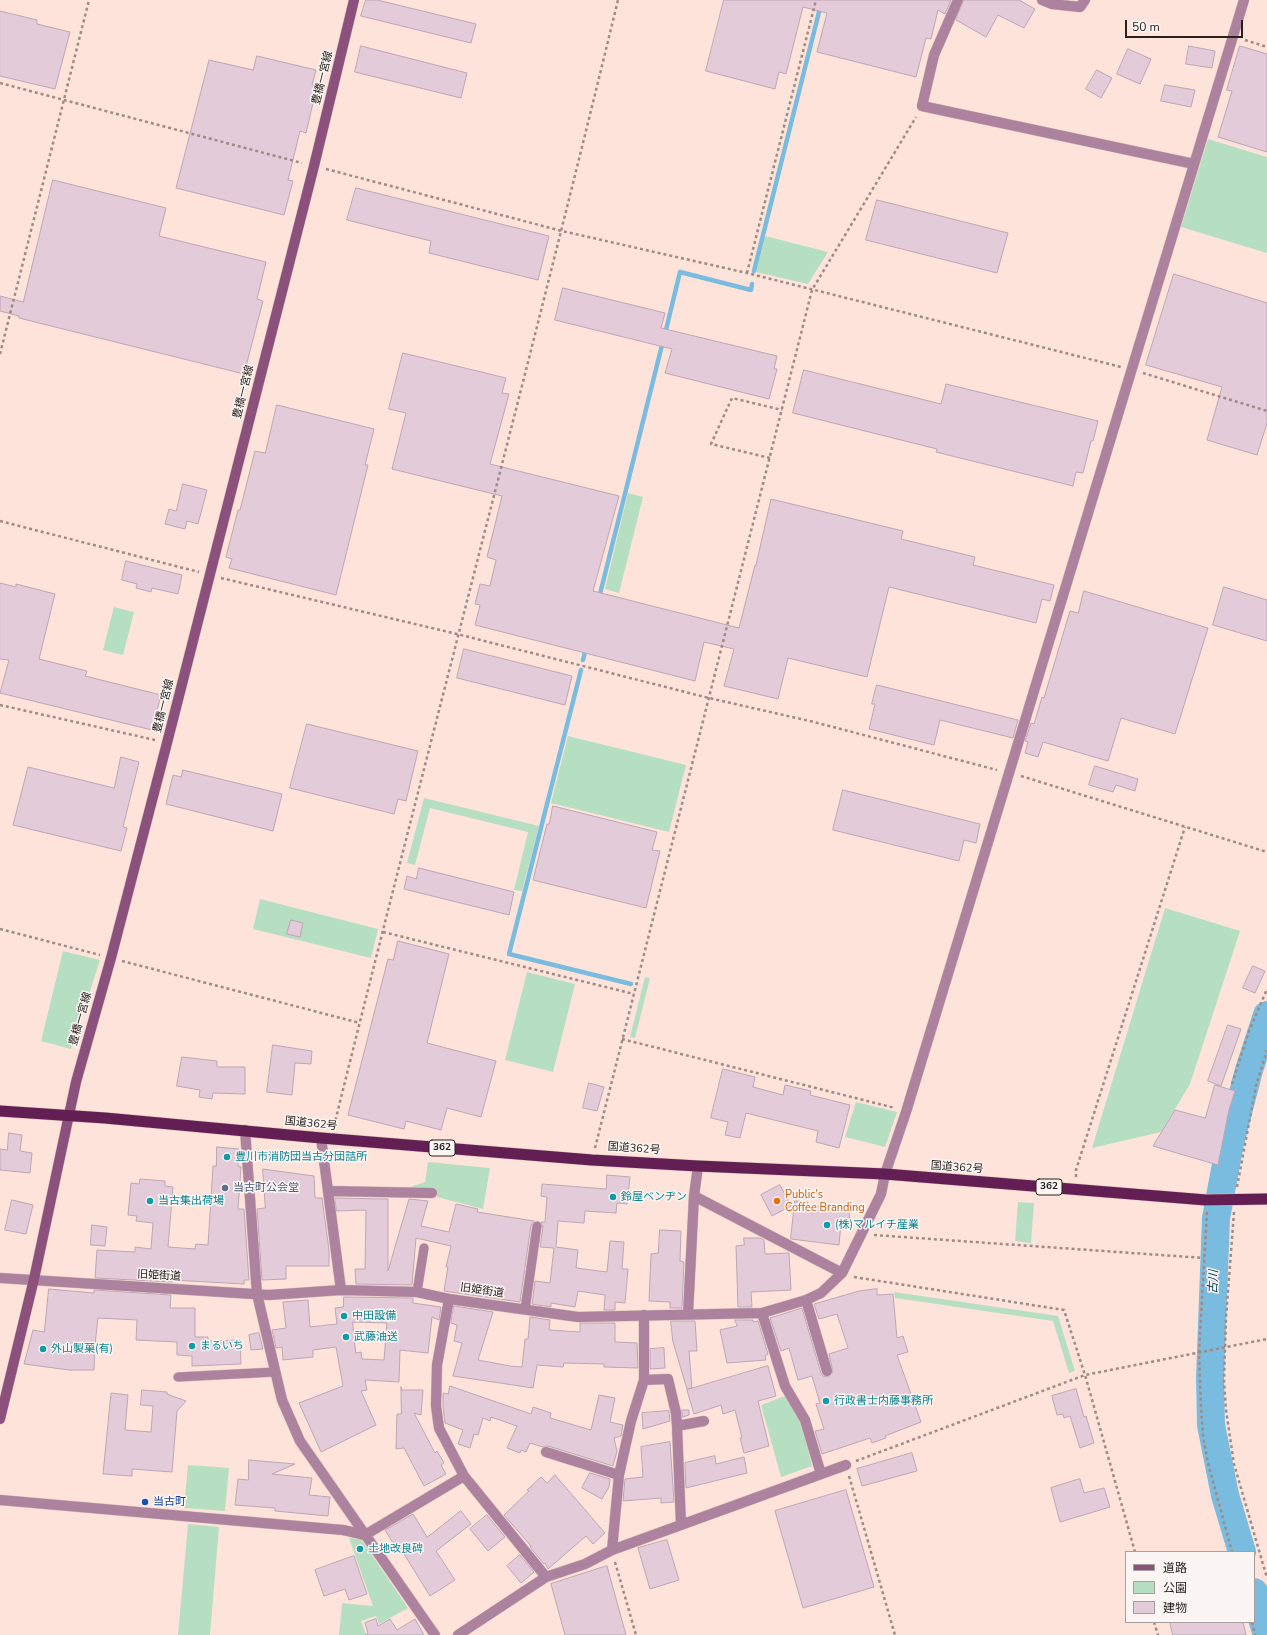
<!DOCTYPE html>
<meta charset="utf-8">
<style>
body{margin:0}
#map{position:relative;width:1267px;height:1635px;overflow:hidden;background:#fee3da;font-family:"Nunito Sans","Noto Sans JP",sans-serif}
canvas{display:block}
.legend{position:absolute;left:1125px;top:1551px;width:130px;height:72px;box-sizing:border-box;background:#fbf6f4;border:1px solid #a7a09e;margin:0;padding:5px 7px;list-style:none;font-size:12px;color:#29201c}
.legend li{display:flex;align-items:center;gap:8px;height:20px}
.legend b{width:20px;border:1px solid #a7a09e}
.scale{position:absolute;left:1125px;top:20px;width:118px;height:18px;box-sizing:border-box;border:2px solid #29201c;border-top:0;padding-left:5px;font-size:12px;line-height:14px;white-space:nowrap;color:#29201c;-webkit-text-stroke:3px #fbf6f4;paint-order:stroke}
</style>
<div id="map">
<canvas width="1267" height="1635"></canvas>
<ul class="legend">
<li><b style="height:5px;background:#8b507b"></b>道路</li>
<li><b style="height:11px;background:#b6dfc2"></b>公園</li>
<li><b style="height:11px;background:#e3cbd9"></b>建物</li>
</ul>
<div class="scale">50 m</div>
</div>
<script>
const context = document.querySelector('canvas').getContext('2d');
context.lineJoin = 'round';
function paint(path, color) { context.fillStyle = color; context.fill(path, 'evenodd'); }
function stroke(path, color, width, dash) { context.strokeStyle = color; context.lineWidth = width; context.lineCap = dash ? 'butt' : 'round'; context.setLineDash(dash || []); context.stroke(path); }
function label(font, color, halo, rows, align = 'center') {
  context.font = font + ' "Nunito Sans","Noto Sans JP",sans-serif'; context.lineWidth = 3; context.setLineDash([]); context.textBaseline = 'middle'; context.strokeStyle = halo; context.fillStyle = color; for (const [text, x, y, turn = 0] of rows) {
    context.save(); context.translate(x, y); context.rotate((+turn || 0) * Math.PI / 180); context.textAlign = isNaN(turn) ? turn : align; if (halo) context.strokeText(text, 0, 0); context.fillText(text, 0, 0); context.restore();
  }
}
paint(new Path2D(`
 M1208,139L1267,157V253L1181,227Z
 M765,236L828,252L808,284L756,272Z
 M628,493L643,497L619,593L605,589Z
 M114,607L134,612L123,655L103,650Z
 M568,736L686,765L669,832L551,803Z
 M424,798L539,826L522,891L514,890L528,832L430,808L415,865L407,863Z
 M260,899L378,929L371,958L253,929Z
 M1165,908L1240,931L1190,1084L1161,1132L1092,1148Z
 M63,951L100,960L71,1049L41,1041Z
 M527,972L575,984L553,1072L505,1060Z
 M645,977L650,978L635,1038L630,1037Z
 M856,1102L897,1112L885,1147L845,1137Z
 M428,1162L490,1168L483,1209L437,1197L436,1189H404L425,1182Z
 M1018,1202L1034,1203L1031,1243L1015,1241Z
 M894,1292L1058,1316L1075,1371L1069,1373L1053,1321L895,1298Z
 M785,1396L801,1422L812,1466L781,1477L761,1405Z
 M188,1465L229,1468L225,1511L184,1508Z
 M188,1524L219,1527L210,1635H178Z
 M349,1538L361,1539L408,1608L379,1624L376,1616L361,1621L366,1635H339L342,1603L373,1606Z`), '#b6dfc2');
stroke(new Path2D(`
 M754,271L822,0
 M665,334L680,272L751,290L752,284
 M599,598L663,341
 M583,660L586,648
 M581,670L509,954L631,984`), '#7abcdf', 4.5);
stroke(new Path2D(`
 M1242,1552L1225,1495L1211,1425L1210,1378L1216,1218L1230,1143L1249,1070L1267,1015
 M1254,1592L1267,1635`), '#7abcdf', 28);
const building = new Path2D(`
 M366,0H377L476,24L471,43L361,16Z
 M724,0H951L945,14L938,10L931,39L926,38L916,77L817,52L827,13L803,7L786,74L779,72L775,89L706,71Z
 M964,0H1019L1035,9L1024,28L998,15L986,37L956,20Z
 M0,11L37,20V24L70,32L55,89L0,76Z
 M361,46L467,73L461,98L355,72Z
 M1189,46L1215,51L1212,68L1186,64Z
 M1240,46L1267,54V152L1218,137L1232,91L1227,90Z
 M1128,49L1151,59L1140,84L1117,74Z
 M257,56L316,70L312,85L317,86L306,133L300,131L288,180L293,181L284,215L176,188L209,60L253,70Z
 M1097,70L1112,78L1101,98L1086,89Z
 M1165,85L1195,90L1191,107L1161,101Z
 M53,180L166,208L159,236L266,262L257,299L263,301L244,374L19,318V316L0,311V296L23,302Z
 M356,188L549,236L538,280L429,253L431,241L347,220Z
 M877,200L1008,233L997,273L866,240Z
 M1174,274L1267,303V423L1257,455L1207,440L1222,387L1146,365Z
 M563,288L665,313L661,328L777,356L774,369H777L769,399L665,373L672,349L555,320Z
 M403,353L506,378L502,393L509,394L490,464L619,496L593,591L739,628L755,565H756L771,499L903,531L901,539L975,557L973,565L1054,585L1050,601L1042,599L1036,623L889,587L867,677L788,658L778,699L724,686L734,649L704,642L695,681L475,625L480,605L475,604L480,584L490,586L496,560L487,557L502,496L392,469L406,413L389,409Z
 M804,370L941,404L946,384L1098,421L1093,441H1091L1083,473L1076,472L1073,486L936,452L937,449L793,413Z
 M277,405L374,429L365,465H368L336,595L229,568L232,559L226,557L238,510H240L255,451L265,453Z
 M183,484L207,490L198,524L187,521L185,529L165,524L169,509L176,511Z
 M126,561L182,575L178,594L152,588L151,592L136,588L137,584L122,580Z
 M0,583L16,587V584L55,594L39,659L87,671L85,676L161,695L152,730L0,693L9,660L0,659Z
 M1224,587L1267,600V641L1213,625Z
 M1084,591L1208,628L1175,734L1121,718L1108,761L1043,742L1038,757L1025,753L1028,742L1025,741L1031,723L1034,724L1042,697L1044,698L1070,611L1078,613Z
 M464,649L572,676L565,705L457,678Z
 M877,685L1018,720L1013,738L940,720L934,745L869,729L875,704H872Z
 M307,724L418,751L406,801L398,799L394,814L290,788Z
 M121,757L139,762L123,827L127,828L121,851L13,825L28,767L114,788Z
 M1095,766L1138,779L1135,791L1116,785L1113,792L1089,785Z
 M183,770L282,794L273,831L166,804L173,775L181,777Z
 M843,790L980,824L976,843L964,840L959,861L833,830Z
 M553,806L657,832L652,850L660,851L646,908L533,880L547,824H549Z
 M419,868L514,892L509,915L404,889L407,876L416,879Z
 M291,920L303,923L300,937L287,934Z
 M398,941L449,954L427,1043L496,1061L481,1117L447,1108L441,1130L406,1121L404,1129L348,1115L388,959L393,960Z
 M1253,966L1265,971L1255,993L1243,988Z
 M1228,1025L1241,1029L1221,1086L1208,1081Z
 M273,1045L312,1051L311,1064L295,1063L292,1095L267,1092Z
 M182,1057L217,1061V1067H245V1094L213,1093L212,1099L199,1097L200,1090L177,1086Z
 M723,1069L755,1077L753,1087L783,1095L785,1085L811,1091L810,1095L850,1105L839,1148L816,1142L818,1131L746,1113L740,1138L725,1135L728,1122L711,1118Z
 M589,1083L604,1087L597,1111L583,1108Z
 M1215,1085L1235,1091L1229,1110L1218,1165L1153,1146L1175,1110L1205,1118Z
 M9,1133L22,1135L20,1151L32,1153L30,1173L0,1170V1149L7,1150Z
 M217,1147L239,1149L238,1166L241,1167L238,1209H244L249,1280H244V1284L172,1280V1282L95,1278L97,1250L135,1252V1247L151,1249L153,1223L136,1221L137,1216L128,1215L131,1183L139,1184L140,1179L165,1181V1186L173,1187L168,1247L195,1249L196,1244L208,1245L213,1166H216Z
 M263,1169L314,1176L315,1198H322L329,1250V1266H286V1279L262,1280L257,1209L265,1208Z
 M607,1175L630,1177L627,1204L617,1203L616,1213L585,1211L584,1223L558,1221L556,1247L578,1250L576,1268L607,1272L610,1241L624,1242L622,1269H628L625,1303L615,1302V1310H604L605,1295L578,1291L575,1307L551,1303V1307L532,1304L535,1281L550,1283L554,1248L540,1247L543,1227L541,1222H545L547,1197L541,1196L542,1184L606,1189Z
 M780,1185L791,1206L772,1216L761,1195Z
 M335,1198L388,1199V1271L409,1199L428,1201L421,1226L449,1232L456,1204L478,1209L477,1212L534,1221L531,1225L520,1302L444,1291L448,1267H446L451,1246L416,1238L412,1285L356,1284L355,1269H365L366,1210L337,1211Z
 M12,1200L33,1205L26,1234L5,1230Z
 M795,1201L808,1202L807,1205L850,1209L849,1225L841,1224L839,1245L791,1239Z
 M92,1225L107,1227L105,1246L91,1245Z
 M660,1230L681,1231L680,1261L684,1262L682,1308H670V1302L649,1301L651,1254L658,1253Z
 M744,1238H760L764,1240L765,1254L789,1253L791,1290L751,1292L752,1307H738L736,1246L744,1245Z
 M49,1289L94,1293V1290L171,1295L170,1308H195V1337H208V1341L240,1340L241,1364L192,1366V1356L177,1355V1342L136,1340L137,1320L98,1318L95,1345L94,1370H69L24,1364L33,1330L44,1332Z
 M877,1289V1295L893,1294L897,1338L903,1336L908,1352L897,1355L921,1422L885,1436L886,1438L872,1443L870,1438L822,1454L815,1431L824,1429L816,1404L820,1403L812,1376L798,1380L789,1348L781,1351L770,1318L802,1308L821,1373L823,1376L828,1377L833,1372L829,1354L848,1348L837,1314L819,1319L814,1304L859,1291Z
 M344,1297L413,1298V1303L441,1307L439,1320L432,1317L428,1353L400,1350L399,1382L365,1380L367,1390L361,1391L376,1425L321,1452L299,1403L343,1386L336,1347L313,1350V1357L283,1360L282,1347L276,1348L272,1330L286,1328L283,1302L308,1300L310,1327L337,1324L335,1308L343,1307ZM353,1322L387,1323L384,1360L362,1359L361,1352L356,1353Z
 M454,1306L493,1312L478,1360L510,1366L522,1367L525,1339H528L530,1317L550,1320L549,1330L580,1332V1323H615V1342L637,1343L638,1368L604,1367V1364L564,1363L563,1367L537,1365L533,1388L453,1376L462,1343L454,1341L457,1325L451,1323Z
 M735,1320H753V1322L758,1321L768,1354L765,1356L766,1360L727,1363L720,1330L737,1326Z
 M671,1321H695L697,1351H689L692,1388L687,1389L673,1342Z
 M259,1333L263,1349L251,1350L249,1335Z
 M664,1348L665,1368L650,1369V1349Z
 M768,1366L776,1396L758,1401L769,1446L744,1453L740,1438H742L735,1410L723,1414L721,1405L694,1414L687,1390Z
 M450,1386L531,1414L533,1407L551,1413L550,1418L591,1430L599,1395L615,1398L610,1422L623,1425L621,1436L614,1438L617,1451L613,1466L548,1446L543,1447L530,1443L526,1452L521,1450L520,1453L507,1448L517,1426L491,1417L490,1421L483,1418L478,1435L474,1434L470,1448L458,1444L463,1430L445,1423L443,1406V1393L448,1394Z
 M401,1387L402,1390H423L421,1415L414,1413L435,1453L437,1451L444,1463L441,1465L446,1474L424,1486L404,1448L396,1449L397,1414H401Z
 M1076,1389L1084,1417L1086,1416L1094,1443L1080,1448L1070,1416L1064,1418L1063,1414L1057,1415L1052,1396Z
 M142,1390L167,1392V1394L186,1401L177,1411L172,1472L132,1469V1476L103,1474L111,1393L128,1395L125,1430L151,1432L153,1406L141,1405Z
 M682,1410H689V1415L683,1417Z
 M669,1411L670,1421L643,1429L642,1413Z
 M670,1442L674,1502L661,1503V1498L623,1501L625,1479L643,1477L641,1447Z
 M912,1453L917,1471L862,1486L857,1469Z
 M715,1456L716,1464L744,1457L747,1473L686,1488L685,1463Z
 M249,1460L295,1464L272,1474L312,1478L309,1495L330,1497L328,1516L275,1511V1508L235,1505L238,1479L248,1480Z
 M590,1473L610,1479L609,1487L602,1499L582,1488Z
 M555,1475L605,1533L593,1544L586,1536L548,1569L545,1563L544,1564L530,1547L531,1546L504,1515L529,1491L527,1490L541,1477L547,1483Z
 M1080,1479L1084,1493L1104,1488L1110,1507L1060,1522L1051,1488Z
 M846,1490L874,1587L803,1608L775,1511Z
 M461,1511L471,1524L436,1551L455,1580L430,1596L396,1541L393,1543L385,1530L413,1514L427,1537Z
 M487,1515L505,1537L488,1551L470,1529Z
 M667,1540L679,1580L650,1589L638,1548Z
 M520,1555L534,1572L521,1583L507,1566Z
 M354,1556L367,1594L349,1600L345,1589L324,1596L315,1570Z
 M607,1566L626,1635H565L551,1584Z
 M376,1619L378,1626L390,1619L397,1630L415,1619L424,1635H365L368,1633L365,1623Z
 M1170,1622H1243L1246,1635H1173Z`);
paint(building, '#e3cbd9');
stroke(building, '#bda6b4', 1);
const service = new Path2D(`
 M417,1292L424,1248
 M525,1309L537,1226
 M178,1377L275,1372`);
const minor = new Path2D(`
 M958,0L934,55L922,106L1194,164
 M1042,0L1052,4L1080,7L1085,0
 M245,1130L257,1294L282,1400L300,1441L435,1635
 M321,1138L341,1290
 M328,1191L432,1193
 M694,1196L842,1273
 M0,1278L269,1295L341,1290L417,1292L449,1299L578,1317L762,1313L806,1300L821,1293L842,1273L881,1194L885,1174L906,1112L1244,0
 M449,1299L437,1365L436,1406L439,1428L464,1476L546,1577
 M806,1300L827,1371
 M762,1313L785,1386L805,1420L821,1474
 M688,1314L694,1196L698,1166
 M644,1380L668,1379L676,1413L677,1426L704,1421
 M677,1426L681,1525
 M546,1452L619,1475
 M0,1500L343,1530L365,1535L464,1476
 M612,1550L619,1475L631,1421L644,1380V1315
 M458,1635L546,1577L585,1564L612,1550L846,1465`);
const secondary = new Path2D(`
 M0,1419L34,1279L76,1082L111,958L167,743L314,166L354,0`);
const trunk = new Path2D(`
 M0,1111L105,1118L321,1138L592,1160L698,1166L885,1174L1206,1200L1267,1199`);
stroke(service, '#d8c0b8', 10);
stroke(minor, '#d8c0b8', 11);
stroke(secondary, '#d8c0b8', 11);
stroke(trunk, '#d8c0b8', 12);
stroke(new Path2D(`
 M1245,40L1267,47
 M0,83L302,163
 M326,169L562,231L747,273L1121,367
 M747,273L816,0
 M0,354L89,0
 M1143,373L1267,411
 M770,458L711,444L732,398L782,410
 M0,521L199,572
 M221,578L457,634L709,698L814,722L997,770
 M0,705L155,740
 M1021,776L1267,852
 M0,929L100,955
 M383,932L634,994
 M122,961L360,1023
 M622,1039L895,1108
 M1232,1084L1249,1031L1267,989
 M334,1126C427,750 527,376 618,0
 M595,1148L812,290L916,117
 M1076,1177V1170L1185,827
 M1237,1187L1256,1086L1267,1050
 M1207,1212L1199,1352L1201,1408L1203,1436L1208,1463L1232,1552
 M1234,1212L1226,1318L1224,1380L1226,1410L1234,1464L1267,1578
 M874,1235L1204,1258
 M854,1277L1064,1310L1085,1375L1135,1552
 M856,1461L1085,1375L1267,1339
 M849,1476L895,1635
 M615,1562L636,1635
 M1154,1622L1158,1635
 M1252,1622L1255,1635`), '#9e8b85', 2.5, [3, 3]);
stroke(service, '#ac829f', 9);
stroke(minor, '#ac829f', 10);
stroke(secondary, '#8b507b', 10);
stroke(trunk, '#631e54', 11);
for (const [x, y, r, color] of [
 [227,1157,4,"#0f9aa8"],
 [225,1188,4,"#5c6f8a"],
 [613,1197,4,"#0f9aa8"],
 [150,1201,4,"#0f9aa8"],
 [777,1201,4,"#e8710a"],
 [827,1225,4,"#0f9aa8"],
 [344,1316,4,"#0f9aa8"],
 [346,1337,4,"#0f9aa8"],
 [192,1346,4,"#0f9aa8"],
 [43,1349,4,"#0f9aa8"],
 [826,1401,4,"#0f9aa8"],
 [145,1502,4,"#1a4fb4"],
 [360,1549,4,"#0f9aa8"]
]) { const dot = new Path2D(); dot.arc(x, y, r, 0, 2 * Math.PI); context.fillStyle = color; context.fill(dot); stroke(dot, '#fbf6f4', 1.5); }
for (const [x, y, w] of [
 [442,1148,26],
 [1049,1187,26]
]) { const box = new Path2D(); box.roundRect(x - w / 2, y - 8, w, 16, 3); context.fillStyle = '#fbf6f4'; context.fill(box); stroke(box, '#29201c', 1); }
label('bold 10px', '#29201c', null, [
 ["362",442,1148],
 ["362",1049,1187]
]);
label('11px', '#29201c', '#fbf6f4', [
 ["豊橋一宮線",323,78,-76],
 ["豊橋一宮線",244,392,-76],
 ["豊橋一宮線",164,706,-76],
 ["豊橋一宮線",81,1019,-74],
 ["国道362号",311,1124,6],
 ["国道362号",634,1149,4],
 ["国道362号",957,1168,4],
 ["旧姫街道",159,1276,3],
 ["旧姫街道",482,1291,8]
]);
label('11px', '#0d838f', '#fbf6f4', [
 ["豊川市消防団当古分団詰所",235,1157],
 ["鈴屋ベンヂン",621,1197],
 ["当古集出荷場",158,1201],
 ["(株)マルイチ産業",835,1225],
 ["中田設備",352,1316],
 ["武藤油送",354,1337],
 ["まるいち",200,1346],
 ["外山製菓(有)",51,1349],
 ["行政書士内藤事務所",834,1401],
 ["土地改良碑",368,1549]
], 'left');
label('11px', '#4e5e75', '#fbf6f4', [
 ["当古町公会堂",233,1188]
], 'left');
label('11px', '#c56008', '#fbf6f4', [
 ["Public's",785,1195],
 ["Coffee Branding",785,1208]
], 'left');
label('11px', '#164399', '#fbf6f4', [
 ["当古町",153,1502]
], 'left');
label('italic 12px', '#003a51', '#fbf6f4', [
 ["古川",1214,1282,-88]
]);
</script>
